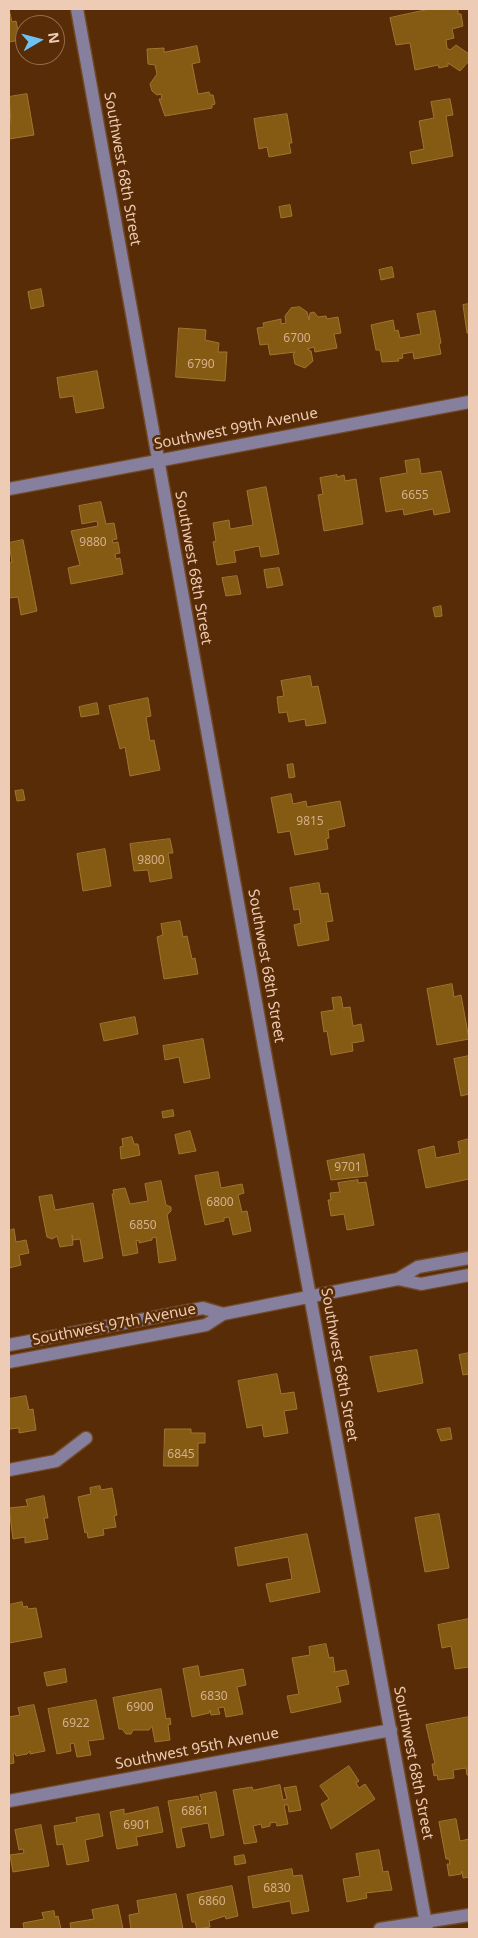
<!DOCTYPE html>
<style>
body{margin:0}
#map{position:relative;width:478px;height:1938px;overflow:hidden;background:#572c06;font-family:"Noto Sans",sans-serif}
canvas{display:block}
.frame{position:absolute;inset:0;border:10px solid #eecbb5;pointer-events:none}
.north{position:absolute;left:15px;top:15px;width:50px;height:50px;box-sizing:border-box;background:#572c06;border:1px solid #936c4c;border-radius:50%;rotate:82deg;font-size:14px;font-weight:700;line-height:20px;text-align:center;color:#eecbb5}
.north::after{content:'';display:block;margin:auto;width:18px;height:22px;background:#6dc2f3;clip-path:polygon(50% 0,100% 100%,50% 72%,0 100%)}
</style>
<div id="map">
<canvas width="478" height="1938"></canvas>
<div class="frame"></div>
<div class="north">N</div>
</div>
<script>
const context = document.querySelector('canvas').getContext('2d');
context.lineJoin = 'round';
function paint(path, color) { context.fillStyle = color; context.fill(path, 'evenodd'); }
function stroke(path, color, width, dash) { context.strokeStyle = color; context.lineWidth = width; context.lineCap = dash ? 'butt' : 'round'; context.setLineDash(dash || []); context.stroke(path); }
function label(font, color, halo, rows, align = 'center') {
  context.font = font + ' "Noto Sans",sans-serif'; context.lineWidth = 5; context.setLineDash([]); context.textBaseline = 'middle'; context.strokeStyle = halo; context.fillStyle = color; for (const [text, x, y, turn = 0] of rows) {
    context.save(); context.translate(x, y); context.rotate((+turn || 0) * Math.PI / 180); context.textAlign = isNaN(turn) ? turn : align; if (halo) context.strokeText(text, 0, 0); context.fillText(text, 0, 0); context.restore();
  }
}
const building = new Path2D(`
 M9,9L12,22L16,21L20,40L9,42Z
 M430,9H458V14H461L463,26L452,29L454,38L446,40L447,48L450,50L456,45L469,54V61L460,71L448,63V66L439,68L438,65L415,70L410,43L396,45L390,18Z
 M197,46L200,62L192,64L198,94L209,92L210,95H213L215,104L212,105V108L165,116L159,99H162L161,94L157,95L152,91L150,84L157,74L155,65L148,64L147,49L164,48V52Z
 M27,94L34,135L9,139V124L11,123L9,97Z
 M450,99L453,115L446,116L453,156L412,164L410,152L424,149L419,121L434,118L431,102Z
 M287,114L292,143H289L291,153L269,157L267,147L259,149L254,119Z
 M290,205L292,216L281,218L279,207Z
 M392,267L394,277L381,280L379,270Z
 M41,289L44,306L31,309L28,292Z
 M469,304V333H467L463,305Z
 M300,307L307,312L309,320L310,313L314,312L318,317L326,316L327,319L338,317L341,333L334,334L337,348L315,352L314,347L307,349L311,351L313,361L305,368L295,364L293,354L295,352L270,355L268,344L260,345L257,328L264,327L263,323L281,319V324L286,323L285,316L291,308Z
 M435,311L441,343L439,344L441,354L414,359L413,352L402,354L403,358L398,359L399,361L382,362L380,350H376L371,325L393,320L395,331L398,330L400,338L421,334L417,314Z
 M179,328L206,330L205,340L219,343L218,352H227L225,381L176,377Z
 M97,371L104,408L76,413L73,396L60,398L57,378Z
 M419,459L421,474L441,471L450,512L434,515L433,509L404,515L403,509L386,512L380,478L407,473L405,461Z
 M337,475V477L344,475L345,481L356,479L363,524L324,531L318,495L323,494L320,478Z
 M266,487L279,554L261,557L259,546L234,551L236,562L217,565L213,542L216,541L213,523L229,520L230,529L253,525L247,491Z
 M101,502L106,524L114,523L117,539L112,540L113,543L118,542L120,553L115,554L116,559L120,558L123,574L71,584L68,568L80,565L71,531L98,526L97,521L82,524L79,506Z
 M23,540L37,611L21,615L18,597L9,598V563L12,562L9,543Z
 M279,568L283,585L267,588L264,570Z
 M237,576L241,594L226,596L222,578Z
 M441,606L442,616L435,617L433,608Z
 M310,676L312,687L318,686L326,723L306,726L305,719L289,722L287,712L279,713L277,697L284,696L281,681Z
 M148,698L151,716L146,717L150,741L154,740L160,770L130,776L125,747L120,749L109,706Z
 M97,703L99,714L81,717L79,707Z
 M293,764L295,777L289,778L287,765Z
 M23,790L25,800L17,801L15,791Z
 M291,794L293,804L306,801L307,807L340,801L345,826L328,830L329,838L326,839L328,849L295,855L290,831L278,833L271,798Z
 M170,839L173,853H168L172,878L150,882L148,870L134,871L130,844Z
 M105,849L111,886L83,891L77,854Z
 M319,883L321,894L328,893L333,921L326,922L329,940L298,946L294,925L301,923L299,909L294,910L290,888Z
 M180,921L183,937L187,936L192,959L195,958L198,974L164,979L157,937L163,935L161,924Z
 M452,984L454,997L461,995L469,1039L437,1045L427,989Z
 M341,997L343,1008L350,1007L353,1026L361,1024L364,1041L352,1043L353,1051L331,1055L327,1031L324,1032L321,1012L334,1010L332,998Z
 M135,1017L138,1034L104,1041L100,1024Z
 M203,1039L210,1078L184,1083L179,1057L165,1060L163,1046Z
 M469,1056V1094L461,1096L454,1059Z
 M173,1110L174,1116L163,1118L162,1112Z
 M190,1131L196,1151L179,1154L175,1135Z
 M132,1137L134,1144H138L140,1155L121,1159L120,1147L123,1146L122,1139Z
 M469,1139V1179L426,1188L418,1150L434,1146L436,1158L460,1153L458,1142Z
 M364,1154L368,1176L331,1180L327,1161Z
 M218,1172L221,1188L242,1184L244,1193L238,1195L242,1212L247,1211L251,1231L233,1235L229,1217L224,1218V1221L205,1225L195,1176Z
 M358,1180V1183L366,1182L374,1225L347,1230L344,1214L331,1216L328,1200H331L330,1193L340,1192L338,1183Z
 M161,1181L166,1205L171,1207V1211L167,1215L176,1260L159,1263L156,1237L152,1238V1240L139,1243V1240L136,1241L138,1253L123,1256L112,1194H114L113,1190L125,1188L130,1204L148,1201L145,1184Z
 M52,1195L55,1210L93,1203L103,1258L84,1262L80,1239L73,1240L72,1235L73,1245L60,1247L57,1236L52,1239L47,1237L39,1197Z
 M14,1229L16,1242L26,1240L29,1253L19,1255L21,1265L9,1268V1231Z
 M417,1350L423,1383L378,1392L370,1357Z
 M469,1353V1378L468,1374L463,1375L459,1355Z
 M277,1374L281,1394L294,1392L297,1409L284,1411L288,1433L264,1437L262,1425L247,1428L238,1381Z
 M26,1396L29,1410L33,1409L36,1430L19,1433V1428L9,1429V1399Z
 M450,1428L452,1439L441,1441L437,1430Z
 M165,1429H191V1433H205V1443H198V1466H164Z
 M100,1486L101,1490L112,1488L117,1515L114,1516L116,1527L103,1529L104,1535L88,1538L87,1532L85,1533L78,1497L91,1494L90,1488Z
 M44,1496L48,1518H44L48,1539L25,1543V1537L13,1539L9,1508L28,1506L26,1500Z
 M439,1514L449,1568L425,1572L415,1518Z
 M307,1534L320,1592L270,1602L266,1584L292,1579L288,1557L238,1566L235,1548Z
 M22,1602L23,1607L27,1606L28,1609L36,1608L42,1637L9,1643V1605Z
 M469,1619V1667L455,1669L451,1646L442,1648L438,1625Z
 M326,1644L329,1658L333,1657L335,1670L333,1672L346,1670L349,1684L336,1687L338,1688L341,1702L291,1713L287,1696L299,1694L292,1658L310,1655L309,1647Z
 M198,1666L200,1677L243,1669L246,1685L237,1687L243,1714L226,1717L224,1707L218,1708L220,1714L211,1715L210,1710L209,1713L192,1717L183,1669Z
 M65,1669L67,1682L47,1686L44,1673Z
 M161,1689L166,1719L170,1718L171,1724L168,1725L170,1740L155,1742L152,1726L149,1730H133L131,1734H126L122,1729H119L113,1698Z
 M96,1700L104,1739L88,1741L91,1755L77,1757L74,1743L70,1744L71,1751L57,1754L48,1709Z
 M34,1705L45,1751L30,1754V1751L27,1754L16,1756L15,1753L13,1754L14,1763L9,1764V1717L20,1715L18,1708Z
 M469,1717V1775H467L466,1768L453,1770L454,1778L438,1780L437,1775L434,1776L432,1764H435L426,1725Z
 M349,1766L359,1781L356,1783L359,1788L365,1784L375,1799L331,1829L321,1804L329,1799L320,1786Z
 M280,1785L283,1800L287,1799L284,1788L296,1786L301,1810L289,1812L288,1805H284L288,1824L277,1826L276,1822L270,1823V1826L262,1828L261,1824L253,1826L257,1842L244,1844L233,1790L252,1787L253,1790Z
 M216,1792L224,1835L211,1838L208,1823L181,1828L185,1846L177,1848L168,1801L198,1796L199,1801L202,1800L200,1795Z
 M158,1807L163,1832L136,1837L138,1845L117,1849L110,1812L124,1809V1814Z
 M99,1814L103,1836L85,1840L89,1861L67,1865L63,1844L57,1845L54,1826L77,1822L76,1818Z
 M456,1819L460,1841L469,1839V1881V1877L463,1878L462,1871L461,1874L449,1876L447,1864H450L449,1859H446L439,1822Z
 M41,1825L49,1866L13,1872L10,1855L24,1853L23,1849L19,1850L15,1830Z
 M379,1850L383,1872L388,1871L392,1890L366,1893L367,1898L347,1902L343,1879L360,1876L356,1854Z
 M244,1855L246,1863L235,1865L234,1857Z
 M292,1869L293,1876L302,1875L309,1911L292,1914L290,1901L253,1908L248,1877Z
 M232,1886L238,1916L226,1919L225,1916L209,1921L210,1927L197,1929L195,1922H192L187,1895Z
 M176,1894L183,1929H131L129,1915L139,1913L137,1901Z
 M118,1905L123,1929H71L70,1923L94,1919L92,1910Z
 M54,1911L55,1917L58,1916L61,1929H24L23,1923L44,1919L42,1913Z`);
paint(building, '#855b13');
stroke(building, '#a07532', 1);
const minor = new Path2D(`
 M77,9L268,1069L427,1929
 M9,489L469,402
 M398,1279L421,1284L469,1275
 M9,1345L203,1308L223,1314
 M9,1362L206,1325L223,1314L398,1279L418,1267L469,1258
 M9,1470L56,1461L86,1438
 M9,1801L391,1730
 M380,1929L469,1915`);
stroke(minor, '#724926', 15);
stroke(minor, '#867f9d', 12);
label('12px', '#d4af8c', null, [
 ["6700",297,339],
 ["6790",201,365],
 ["6655",415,496],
 ["9880",93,543],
 ["9815",310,822],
 ["9800",151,861],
 ["9701",348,1168],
 ["6800",220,1203],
 ["6850",143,1226],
 ["6845",181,1455],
 ["6830",214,1697],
 ["6900",140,1708],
 ["6922",76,1724],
 ["6861",195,1812],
 ["6901",137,1826],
 ["6830",277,1889],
 ["6860",212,1902]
]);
label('15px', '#eecbb5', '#572c06', [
 ["Southwest 68th Street",122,169,80],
 ["Southwest 99th Avenue",236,429,-11],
 ["Southwest 68th Street",193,568,80],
 ["Southwest 68th Street",266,966,80],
 ["Southwest 97th Avenue",114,1325,-11],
 ["Southwest 68th Street",339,1365,80],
 ["Southwest 95th Avenue",197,1749,-11],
 ["Southwest 68th Street",413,1763,79]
]);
</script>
